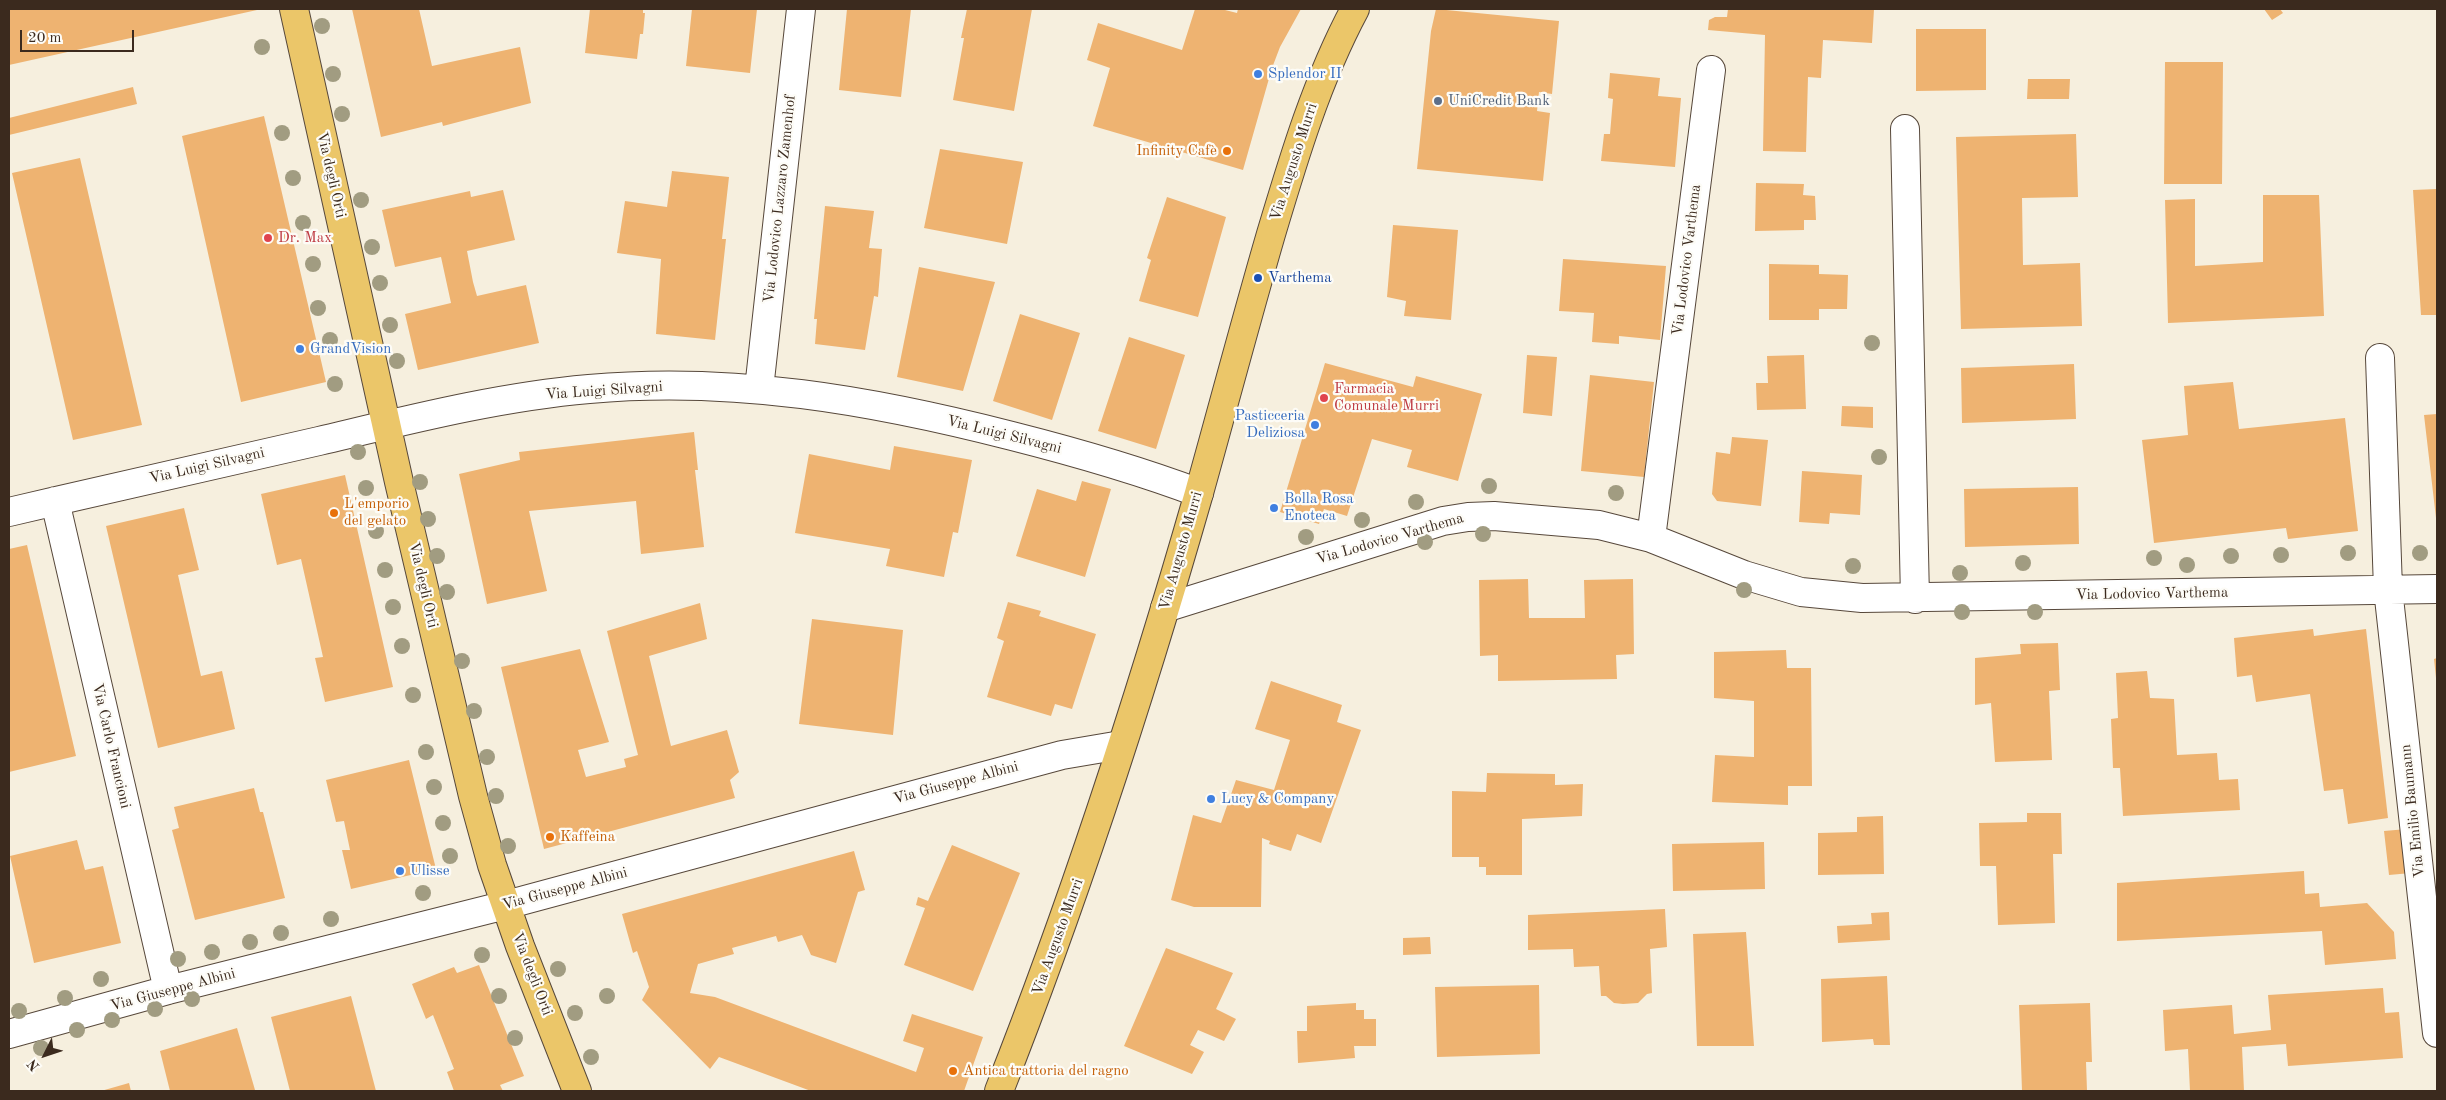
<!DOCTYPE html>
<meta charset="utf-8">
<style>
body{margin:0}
#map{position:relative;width:2446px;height:1100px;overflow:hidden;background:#f6efde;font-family:"Old Standard TT",serif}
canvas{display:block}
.frame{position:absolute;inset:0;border:10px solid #3b2a1e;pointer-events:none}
.north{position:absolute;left:20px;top:1030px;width:50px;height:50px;-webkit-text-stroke:4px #fdfcf7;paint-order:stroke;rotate:229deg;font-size:14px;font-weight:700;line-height:20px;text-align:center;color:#3b2a1e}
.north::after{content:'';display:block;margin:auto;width:18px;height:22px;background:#3b2a1e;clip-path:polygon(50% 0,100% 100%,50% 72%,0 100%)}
.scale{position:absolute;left:20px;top:30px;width:114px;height:22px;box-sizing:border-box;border:2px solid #3b2a1e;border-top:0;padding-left:6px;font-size:15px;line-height:18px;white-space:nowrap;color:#3b2a1e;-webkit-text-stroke:4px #fdfcf7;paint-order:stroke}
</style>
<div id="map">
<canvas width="2446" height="1100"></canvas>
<div class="frame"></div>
<div class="north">N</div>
<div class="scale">20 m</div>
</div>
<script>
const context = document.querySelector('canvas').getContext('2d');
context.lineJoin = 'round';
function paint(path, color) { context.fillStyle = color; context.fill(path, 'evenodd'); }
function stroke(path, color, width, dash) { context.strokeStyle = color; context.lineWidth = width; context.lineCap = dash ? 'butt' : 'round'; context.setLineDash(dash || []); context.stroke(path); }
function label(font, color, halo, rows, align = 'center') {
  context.font = font + ' "Old Standard TT",serif'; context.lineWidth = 4.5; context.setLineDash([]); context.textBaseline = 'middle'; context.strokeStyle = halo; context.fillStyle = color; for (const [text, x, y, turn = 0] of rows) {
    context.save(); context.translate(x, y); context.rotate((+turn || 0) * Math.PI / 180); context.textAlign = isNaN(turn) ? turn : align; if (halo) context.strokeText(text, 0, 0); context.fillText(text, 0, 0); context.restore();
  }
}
paint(new Path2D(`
 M9,9H257V10L9,65Z
 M352,9H419L432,66L520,47L531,103L443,126L442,122L381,137Z
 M590,9H643V13H645L643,34H640L637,59L585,53Z
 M692,9H757L750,73L686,66Z
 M847,9H911L901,97L839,90Z
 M967,9H1032L1014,111L953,100L964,38H961Z
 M1195,9H1221L1237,13L1238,9H1301L1280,47L1272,68L1243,170L1093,126L1110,68L1087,60L1098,23L1182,50Z
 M1436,9L1559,21L1552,94L1539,92L1537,111L1550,113L1543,181L1417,169L1431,31Z
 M1728,9H1874L1872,43L1823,40L1821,78L1808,77L1806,152L1763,151L1765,35L1708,30L1709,20L1715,17H1727Z
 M2264,9H2280L2283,13L2272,20Z
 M1916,29H1986V90L1916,91Z
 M2165,62H2223L2222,184H2164Z
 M1610,73L1660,78L1658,96L1681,98L1675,167L1601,161L1604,134H1610L1613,99L1608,98Z
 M2028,79H2070L2069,99H2027Z
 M133,87L137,104L9,135V118Z
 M264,116L326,382L241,402L182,136Z
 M2076,134L2078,197L2022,198L2023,265L2080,263L2082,326L1961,329L1956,137Z
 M940,149L1023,162L1007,244L924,228Z
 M80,158L142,425L73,440L12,173Z
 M672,171L729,177L722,239H726L715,340L656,334L661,259L617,253L625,201L667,207Z
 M1756,183L1804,184L1803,195L1815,196L1816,220H1804V230L1755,231Z
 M2437,189V315H2421L2413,190Z
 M503,190L515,240L467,251L473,282L477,296L526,285L539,343L418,370L405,314L451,303L441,257L395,267L382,210L470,191L471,197Z
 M2263,195H2319L2324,316L2168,323L2165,200L2195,199V266L2263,262Z
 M1167,197L1226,217L1198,317L1139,301L1151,260L1147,258Z
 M825,206L874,211L869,248L882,249L878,297L874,296L865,350L815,344L817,319H814Z
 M1393,225L1458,230L1451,320L1404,316L1406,301L1387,297Z
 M1563,259L1666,266L1660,340L1619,336V344L1592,342L1594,313L1559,311Z
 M1769,264L1819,265V274L1848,275L1847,309H1819V320H1769Z
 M919,267L995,282L963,391L897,377Z
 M1020,314L1080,333L1052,420L993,401Z
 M1129,337L1185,355L1156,449L1098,431Z
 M1527,355L1557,357L1552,416L1523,413Z
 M1804,355L1806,409L1757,410L1756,383H1768L1767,356Z
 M1325,363L1413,387L1416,376L1482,394L1458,481L1407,467L1412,450L1372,439L1347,516L1324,509L1319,524L1280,512Z
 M2074,364L2076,419L1962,423L1961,368Z
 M1590,375L1654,382L1644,477L1581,471Z
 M2233,382L2239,429L2345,418L2358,531L2288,539L2286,528L2154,543L2142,440L2188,435L2184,386Z
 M1842,406L1873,407V428L1841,426Z
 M2437,414V518H2436L2424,415Z
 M694,432L698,470H695L704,547L641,554L636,501L529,511L547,591L487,604L459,474L520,460L519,452Z
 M1732,437L1768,440L1761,506L1717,501L1712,494L1716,452L1730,454Z
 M894,446L972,460L958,533L953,532L944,577L886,566L890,549L795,533L809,454L890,470Z
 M1802,471L1862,475L1860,515L1830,513L1829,524L1799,522Z
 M345,475L393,687L325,702L315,658L323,657L301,559L277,565L261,494Z
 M1082,481L1111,489L1085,577L1016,556L1037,489L1076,501Z
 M2078,487L2079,544L1965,547L1964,489Z
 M184,508L199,570L178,575L201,676L222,671L235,729L158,748L106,526Z
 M27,545L76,756L9,772V549Z
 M1528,579L1529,618H1585L1584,580L1633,579L1634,654L1616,655L1617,679L1498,681V655L1480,656L1479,580Z
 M1008,602L1041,611L1039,616L1096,634L1072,709L1055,704L1051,716L987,697L1004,641L997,638Z
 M700,603L707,639L649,656L671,746L727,730L739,772L730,780L735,798L544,849L501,667L580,649L609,742L578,750L586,777L626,767L624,759L638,755L607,631Z
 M812,619L903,630L893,735L799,724Z
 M2313,629L2314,636L2366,629L2388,818L2348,824L2343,789L2324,791L2310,694L2256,702L2252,675L2237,677L2234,638Z
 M2058,643L2060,690L2049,691L2052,760L1995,762L1991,703L1975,705V658L2021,654L2020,644Z
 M1786,650L1787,668H1811L1812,786H1788V805L1712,802L1715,755L1754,757V701L1714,698V652Z
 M2437,658V678H2436L2434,659Z
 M2147,671L2150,698L2174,699L2177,755L2217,753L2219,780L2238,779L2240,810L2123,816L2120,768H2113L2111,719L2118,718L2116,673Z
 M1271,681L1342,705L1337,722L1361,730L1321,843L1297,834L1291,851L1269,844L1270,841L1262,838L1261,907H1194L1171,900L1193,815L1221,823L1236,780L1274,790L1290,740L1255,729Z
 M409,760L436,869L351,889L342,850H350L344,821L336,822L326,780Z
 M1487,773L1555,774V785L1583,784L1582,816L1522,819V875H1486V867H1479V857H1452V791L1486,792Z
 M254,788L260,812H263L285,898L195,920L172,830L179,828L174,807Z
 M2027,813H2061L2062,854H2053L2055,923L1998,925L1996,866H1980L1979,823L2027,822Z
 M1883,816L1884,874L1818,875V833L1857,832V817Z
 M2407,829L2411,873L2389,875L2384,831Z
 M77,840L85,870L103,866L121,943L34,963L10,856Z
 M1764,842L1765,889L1673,891L1672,844Z
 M952,845L1020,873L973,991L904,965L925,908L916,905L918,897L928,901Z
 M854,851L865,890L858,892L836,963L811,955L802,935L778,942L776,936L732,948L734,954L698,964L690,993L715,997L916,1072L924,1048L903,1041L912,1014L983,1037L964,1091H811L719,1057L710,1069L642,1000L649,987L637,951L633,953L622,914Z
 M2304,871L2305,894L2319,893L2320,907L2367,903L2394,932L2396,959L2325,965L2322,931L2117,941V883Z
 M1665,909L1667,947L1650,949L1652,993L1647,994L1638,1003L1623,1004L1614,1003L1606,996H1601L1599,966L1574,967L1573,949L1528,950V915Z
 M1889,912L1890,940L1838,943L1837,926L1872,924L1871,913Z
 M1746,932L1754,1046H1697L1693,934Z
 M1430,937L1431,954L1403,955V938Z
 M1166,948L1233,973L1216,1009L1236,1019L1224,1041L1198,1030L1190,1045L1204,1052L1192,1074L1124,1046Z
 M479,965L524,1076L500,1085L503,1091H454L447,1072L454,1069L433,1015L426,1019L412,984L454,967L457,973Z
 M1887,976L1890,1045H1874L1873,1039L1822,1042L1821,979Z
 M1539,985L1540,1054L1437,1057L1435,987Z
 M2383,988L2385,1013L2399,1012L2403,1058L2288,1066L2286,1044L2242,1047L2244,1091H2190L2188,1049L2165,1051L2163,1010L2232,1005L2234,1034L2271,1030L2268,995Z
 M351,996L376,1091H290L271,1017Z
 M1356,1003V1010H1364V1019H1376V1046H1354L1355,1058L1298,1063L1297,1031H1307V1006Z
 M2090,1003L2092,1062H2086L2087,1091H2022L2019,1005Z
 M237,1028L255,1090L170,1091L160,1051Z
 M129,1083L131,1091H101Z`), '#eeb371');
const minor = new Path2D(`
 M1905,129L1915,599
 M2380,358L2388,589L2437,1033
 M759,389L801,9
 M55,501L168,990
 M9,512C112,488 215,465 319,441C408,420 497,397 589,389C733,376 872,400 1012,436C1075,452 1138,470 1199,493
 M1651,538L1711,70
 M1165,608L1443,521L1468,517L1494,516L1599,525L1651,538L1744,575L1801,592L1862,598L2437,589
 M9,1034L168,990L506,905L1062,755L1121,745`);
const primary = new Path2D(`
 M294,9L399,482L473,796L492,865L520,946L577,1091
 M999,1091C1076,896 1141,695 1199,493C1223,407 1246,320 1271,234C1294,157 1317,80 1355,9`);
stroke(minor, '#57483b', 30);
stroke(primary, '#57483b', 30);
stroke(minor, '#fff', 28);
stroke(primary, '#ebc669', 28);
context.fillStyle = '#a19c81';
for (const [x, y] of [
 [322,26],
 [262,47],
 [333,74],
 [342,114],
 [282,133],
 [293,178],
 [361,200],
 [303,223],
 [372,247],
 [313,264],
 [380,283],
 [318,308],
 [390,325],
 [330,340],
 [1872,343],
 [397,361],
 [335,384],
 [358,452],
 [1879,457],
 [420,482],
 [1489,486],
 [366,488],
 [1616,493],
 [1416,502],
 [428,519],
 [1362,520],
 [376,531],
 [1483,534],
 [1306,537],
 [1425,542],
 [2348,553],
 [2420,553],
 [2281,555],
 [437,556],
 [2231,556],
 [2154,558],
 [2023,563],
 [2187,565],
 [1853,566],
 [385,570],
 [1960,573],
 [1744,590],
 [447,592],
 [393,607],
 [1962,612],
 [2035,612],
 [402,646],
 [462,661],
 [413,695],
 [474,711],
 [426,752],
 [487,757],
 [434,787],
 [496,796],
 [443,823],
 [508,846],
 [450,856],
 [423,893],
 [331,919],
 [281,933],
 [250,942],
 [212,952],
 [482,955],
 [178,959],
 [558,969],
 [101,979],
 [499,996],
 [607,996],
 [65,998],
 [192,999],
 [155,1009],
 [19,1011],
 [575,1013],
 [112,1020],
 [77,1030],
 [515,1038],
 [41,1048],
 [591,1057]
]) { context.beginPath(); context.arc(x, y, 8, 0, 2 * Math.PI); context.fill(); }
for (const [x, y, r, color] of [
 [1258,74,5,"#3f7fe0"],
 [1438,101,5,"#5c6f8a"],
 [1227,151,5,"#e8710a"],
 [268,238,5,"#e0444e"],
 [1258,278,5,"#1a4fb4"],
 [300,349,5,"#3f7fe0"],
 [1324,398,5,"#e0444e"],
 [1315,425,5,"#3f7fe0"],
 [1274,508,5,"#3f7fe0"],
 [334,513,5,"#e8710a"],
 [1211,799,5,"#3f7fe0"],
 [550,837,5,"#e8710a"],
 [400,871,5,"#3f7fe0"],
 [953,1071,5,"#e8710a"]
]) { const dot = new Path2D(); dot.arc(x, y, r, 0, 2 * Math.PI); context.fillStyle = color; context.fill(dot); stroke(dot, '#fdfcf7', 2); }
label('15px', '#366cbe', '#fdfcf7', [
 ["Splendor II",1268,74],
 ["GrandVision",310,349],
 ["Pasticceria",1305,416,"right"],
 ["Deliziosa",1305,433,"right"],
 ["Bolla Rosa",1284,499],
 ["Enoteca",1284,516],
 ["Lucy & Company",1221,799],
 ["Ulisse",410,871]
], 'left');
label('15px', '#4e5e75', '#fdfcf7', [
 ["UniCredit Bank",1448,101]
], 'left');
label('15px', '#c56008', '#fdfcf7', [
 ["Infinity Cafè",1217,151,"right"],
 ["L'emporio",344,504],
 ["del gelato",344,521],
 ["Kaffeina",560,837],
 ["Antica trattoria del ragno",963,1071]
], 'left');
label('15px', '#3b2a1e', '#fdfcf7', [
 ["Via Augusto Murri",1294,162,-72],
 ["Via degli Orti",331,175,77],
 ["Via Lodovico Lazzaro Zamenhof",780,199,-84],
 ["Via Lodovico Varthema",1687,260,-83],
 ["Via Luigi Silvagni",604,391,-4],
 ["Via Luigi Silvagni",1004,435,14],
 ["Via Luigi Silvagni",207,466,-13],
 ["Via Lodovico Varthema",1390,539,-16],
 ["Via Augusto Murri",1181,551,-74],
 ["Via degli Orti",423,585,77],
 ["Via Lodovico Varthema",2152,594,-1],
 ["Via Carlo Francioni",111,746,77],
 ["Via Giuseppe Albini",956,783,-15],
 ["Via Emilio Baumann",2413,811,-96],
 ["Via Giuseppe Albini",565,889,-15],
 ["Via Augusto Murri",1058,937,-70],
 ["Via degli Orti",532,974,69],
 ["Via Giuseppe Albini",173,990,-15]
]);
label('15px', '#be3a42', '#fdfcf7', [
 ["Dr. Max",278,238],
 ["Farmacia",1334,389],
 ["Comunale Murri",1334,406]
], 'left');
label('15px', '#164399', '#fdfcf7', [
 ["Varthema",1268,278]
], 'left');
</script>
